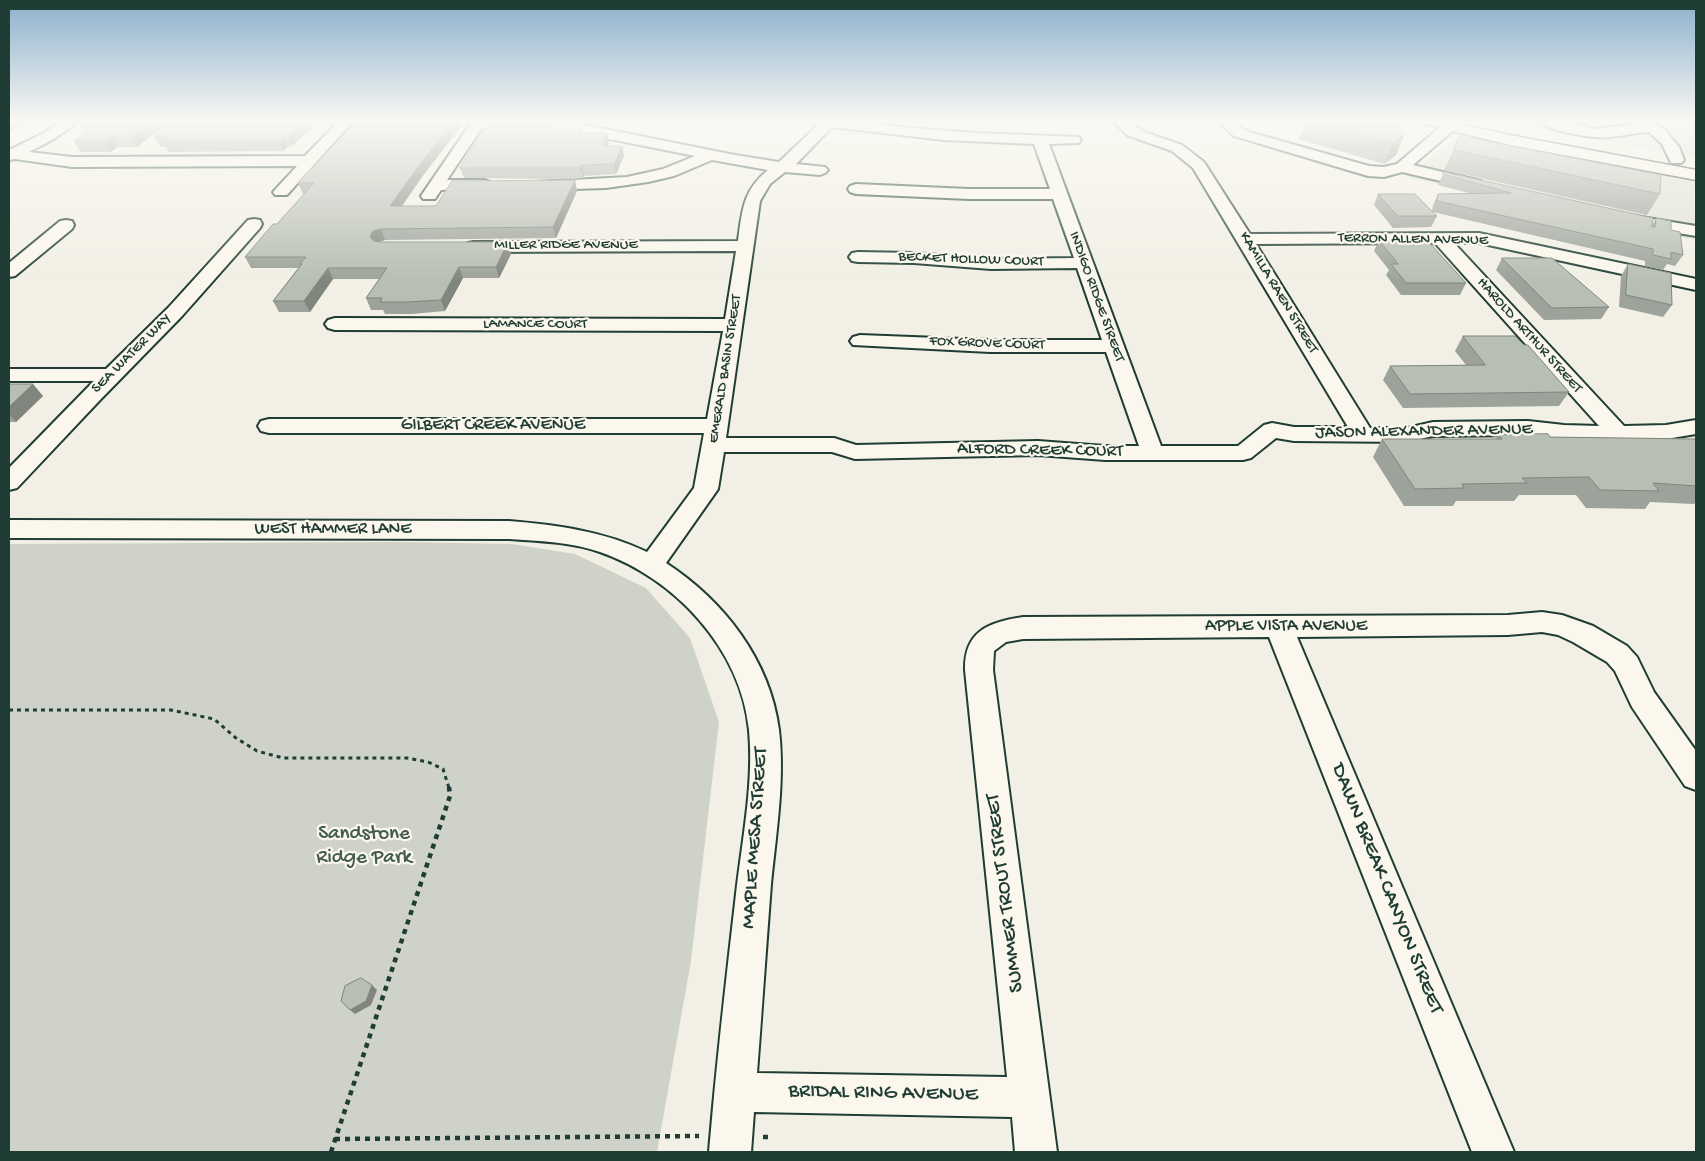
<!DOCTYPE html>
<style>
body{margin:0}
#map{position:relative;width:1705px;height:1161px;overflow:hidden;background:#f2f0e5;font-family:"Gochi Hand",sans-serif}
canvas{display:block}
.frame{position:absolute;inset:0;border:10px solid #1f3d34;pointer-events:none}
</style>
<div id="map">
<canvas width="1705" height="1161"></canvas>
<div class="frame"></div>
</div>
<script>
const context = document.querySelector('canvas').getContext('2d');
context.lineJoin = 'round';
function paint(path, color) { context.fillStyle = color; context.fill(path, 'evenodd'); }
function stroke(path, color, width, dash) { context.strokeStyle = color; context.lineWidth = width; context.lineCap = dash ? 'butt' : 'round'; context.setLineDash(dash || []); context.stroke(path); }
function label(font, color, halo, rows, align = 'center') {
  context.font = font + ' "Gochi Hand",sans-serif'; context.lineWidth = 4.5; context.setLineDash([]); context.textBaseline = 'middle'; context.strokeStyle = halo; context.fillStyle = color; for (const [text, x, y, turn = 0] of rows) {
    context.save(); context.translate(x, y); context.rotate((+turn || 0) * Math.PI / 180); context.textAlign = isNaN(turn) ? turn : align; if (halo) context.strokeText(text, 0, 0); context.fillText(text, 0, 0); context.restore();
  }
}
paint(new Path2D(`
 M1528,120H1696V158L1544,130L1533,125Z
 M1459,136L1696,182V240L1634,230L1406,177Z`), '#e0e1d6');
paint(new Path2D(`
 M398,542L512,544L575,554L646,588L690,638L719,722L691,961L657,1152H9V544Z`), '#cfd2c8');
const minor = new Path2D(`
 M64,120H80L54,139L29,152L72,157L305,156L340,120H354L287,195H275L273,192L297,166L72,167L15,159L9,160V150L44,133Z
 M473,120L580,124L735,155L779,162L818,125L809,123L807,120H839L911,128L976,133L1079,137L1081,140L1079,143L1049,144L1161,446H1238L1264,425L1272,423L1294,427H1348L1193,168L1172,151L1127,135L1112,120H1126L1144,132L1182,145L1204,162L1250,234L1479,233L1696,279V290L1479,243H1454L1624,426L1666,425L1696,420V434L1666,439L1618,440L1564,439L1528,435L1433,436L1407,442L1294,441L1276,438L1251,458L1243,460H1105L1038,455L855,459L832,452H724L718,489L666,563C724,601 770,660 779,730C785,780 776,834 771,884C766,947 762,1010 757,1073L1007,1077L965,670C964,631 989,622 1023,617L1508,615L1542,612L1562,615L1593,626L1627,646L1637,657L1654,692L1696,751V790L1685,786L1632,707L1615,671L1607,662L1573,642L1558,635L1542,632L1508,635L1297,637L1514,1152H1472L1269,637L1023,639L1006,642L994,651L993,670L1057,1152H1015L1012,1117L754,1112L751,1152H709C716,1066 726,980 736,894C742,840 754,784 749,730C741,649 675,578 600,552C571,542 539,541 509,539L9,538V520L509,521C557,525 603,531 647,552L694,488L704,433H269L261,431L258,426L261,421L269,419H707L723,331L335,330L328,328L325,324L328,320L335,318L725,319L736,251L474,252L468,251L465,247L468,243L474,242L738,241C742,211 743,190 768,170L712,160L674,176L648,182L606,188L540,190L534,188L532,185L534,182L627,177L663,169L695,156L580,133L535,130L481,129L447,180H484L490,182L492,185L490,188L441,190L435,199H423L421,196ZM832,127L944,140L1034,144L1050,189H969L856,184L850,186L848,189L850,192L856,194L969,199H1053L1074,258L991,259L914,253L858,252L852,253L849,257L852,261L858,262L914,263L991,269L1077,268L1102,340H990L860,335L853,337L850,341L853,345L990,352H1106L1139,446H1105L1038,441L856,445L834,438H726L760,201L770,184L785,172L820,175L825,173L828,170L825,167L796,164ZM1435,243L1599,426L1564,425L1528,421L1433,422L1407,428H1370L1256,244Z
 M1217,120H1232L1244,130L1253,133L1369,166L1384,167L1397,164L1445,123H1455L1457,126L1455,129L1413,165L1481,181L1483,184L1481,187L1475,189L1402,172L1384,177L1368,176L1234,136Z
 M1538,120H1557L1595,129L1639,124L1635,120H1651L1664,129L1679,147L1684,160L1681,163H1671L1662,144L1649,132C1631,133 1611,139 1594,137C1581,136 1546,130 1538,120Z
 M1635,216L1696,226V236L1629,225L1627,221L1629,217Z
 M254,219L260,220L262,224L260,228L182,316L99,401L17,488L9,490V468L94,381H9V369H106L168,308L248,220Z
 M66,220L72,221L74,225L72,229L15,276L9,277V263L60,221Z`);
const major = new Path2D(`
 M1418,120H1442L1510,135L1696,170V180L1510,145L1420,123Z`);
stroke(minor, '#1f3d34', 4);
stroke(major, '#1f3d34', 3);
stroke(new Path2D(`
 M9,710H171L214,719L236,738L257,751L283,758H407L428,762L443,769L449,788`), '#1f3d34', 3, [4, 4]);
stroke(new Path2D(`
 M763,1137H771
 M335,1139L699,1136
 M331,1152L450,796L449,787`), '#1f3d34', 4.5, [5, 5]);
paint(minor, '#fbf7ec');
paint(major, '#fbf7ec');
paint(new Path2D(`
 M171,120L137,147H117L111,152H80L74,141L86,133L82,127Z
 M175,120H320L292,146L288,147L283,151L168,152L166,147H160L154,136Z
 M358,120H466L424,174L402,206H436L575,180L577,191L556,238L385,240L378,242H508L511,254L499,278H463L445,311L412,314H385L383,310H371L366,298L379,279H333L310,312H279L273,301L298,268H251L245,257L277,224L304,194H303L298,183Z
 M1306,120H1401L1404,135L1396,155L1384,164L1299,139Z
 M519,125H555V128H582L583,133L609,144L608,146H622L624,156L616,174L584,176L583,178L573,179L464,178L460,168Z
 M1460,136L1660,194L1647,215L1444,170Z
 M1444,172L1653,224L1656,218L1671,230L1683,255L1675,266L1667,264L1663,270L1645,266V261L1433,212L1437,216L1431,227L1393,228L1374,205L1378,194L1432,211L1433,205L1438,194L1469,193L1438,185Z
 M1379,240L1466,283L1460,295H1401L1386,275L1389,270L1374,251Z
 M1502,258L1609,307L1601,319L1544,320L1496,270Z
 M1628,264L1672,305L1663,317L1619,307L1621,276Z
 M1463,336L1524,345L1569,392L1559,406L1403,408L1383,380L1390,366L1466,365L1455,351Z
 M9,384L43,396L16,422H9Z
 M1499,435L1550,437L1696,439V501L1694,504L1650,502L1645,509L1586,508L1576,495H1519L1514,501H1456L1453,506H1404L1373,457L1382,439H1496Z`), '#9da39a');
paint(new Path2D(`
 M9,120H29L9,133Z
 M153,120H171L137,147L131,136Z
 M305,120H320L292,146L288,136Z
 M455,120H466L424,174L394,217L390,206L420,164Z
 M607,133L609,144L604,156L602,146Z
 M1404,135L1396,155L1384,164L1393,143Z
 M111,136L117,147L111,152L105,141Z
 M284,136L288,147L283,151L279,141Z
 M622,146L624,156L616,174L614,164Z
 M582,165L584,176L583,178L580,168Z
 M575,180L577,191L556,238L553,227Z
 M381,229L385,240L378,242L374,248L370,237L373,231Z
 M508,242L511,254L499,278L496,267Z
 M459,267L463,278L445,311L441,300Z
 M328,268L333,279L310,312L304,301Z
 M33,384L43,396L16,422L9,414V407Z
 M372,985L377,990L371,1005L355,1014L350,1010Z`), '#80857d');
const building = new Path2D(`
 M93,120H153L131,136H111L105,141H74L93,127H82Z
 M175,120H305L288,136H284L279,141H163L169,136H154Z
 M358,120H455L420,164L390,206H436L452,181L575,180L553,227L381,229L373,231L370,237L374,241L380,242H508L496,267H459L441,300L407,302H380L382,298H366L387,268H328L304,301H273L302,264H300L306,257H245L273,224H277L314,183H298Z
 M1309,120H1401L1404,135L1393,143Z
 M489,121H518V125H555L553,128H582L579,133H607L602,146H622L614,164L582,165L580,168H460Z
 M1460,136L1661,175L1660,194L1454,150Z
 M1444,172L1653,218L1652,227H1655L1656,218L1671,221V230L1680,232L1683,255L1671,252V259L1653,255V249L1437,201L1438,194L1511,193L1443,174Z
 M1378,194H1415L1437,216H1398Z
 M1379,240H1427L1466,283H1406L1391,264H1398Z
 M1502,258H1552L1609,307L1552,308Z
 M1628,264L1671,273L1672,305L1626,295Z
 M1463,336H1515L1524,345H1528L1569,392L1410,394L1390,366L1485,365Z
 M9,384H33L9,407Z
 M1548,434L1550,437L1696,439V486L1653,483L1659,491L1600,490L1589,477L1522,478L1527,483L1462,484L1464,488L1415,489L1382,439H1502L1499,435Z
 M361,978L372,985L366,1001L350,1010L341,1001L345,986Z`);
paint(building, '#b7beb3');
stroke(building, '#80857d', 1);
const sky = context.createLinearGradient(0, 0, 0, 282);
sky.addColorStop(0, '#8cb0cc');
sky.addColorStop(0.43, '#f9f8f3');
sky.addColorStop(1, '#f9f8f300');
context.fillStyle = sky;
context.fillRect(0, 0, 1705, 282);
label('15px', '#1f3d34', '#fbf7ec', [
 ["TERRON ALLEN AVENUE",1413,240,1],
 ["MILLER RIDGE AVENUE",566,246],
 ["BECKET HOLLOW COURT",971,260,2],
 ["KAMILLA RAEN STREET",1278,293,59],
 ["INDIGO RIDGE STREET",1096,297,70],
 ["LAMANCE COURT",535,325],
 ["HAROLD ARTHUR STREET",1529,336,48],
 ["FOX GROVE COURT",987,344,2],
 ["SEA WATER WAY",132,354,-45],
 ["EMERALD BASIN STREET",726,369,-81]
]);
label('18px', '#1f3d34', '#fbf7ec', [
 ["GILBERT CREEK AVENUE",493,426],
 ["JASON ALEXANDER AVENUE",1424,432,-1],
 ["ALFORD CREEK COURT",1040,451,1],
 ["WEST HAMMER LANE",333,530],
 ["APPLE VISTA AVENUE",1286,627]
]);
label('21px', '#425b52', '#fbf7ec', [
 ["Sandstone",364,835],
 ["Ridge Park",364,859]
]);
label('21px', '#1f3d34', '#fbf7ec', [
 ["MAPLE MESA STREET",756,838,-86],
 ["DAWN BREAK CANYON STREET",1386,889,68],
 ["SUMMER TROUT STREET",1006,893,-97],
 ["BRIDAL RING AVENUE",883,1094,1]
]);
</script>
